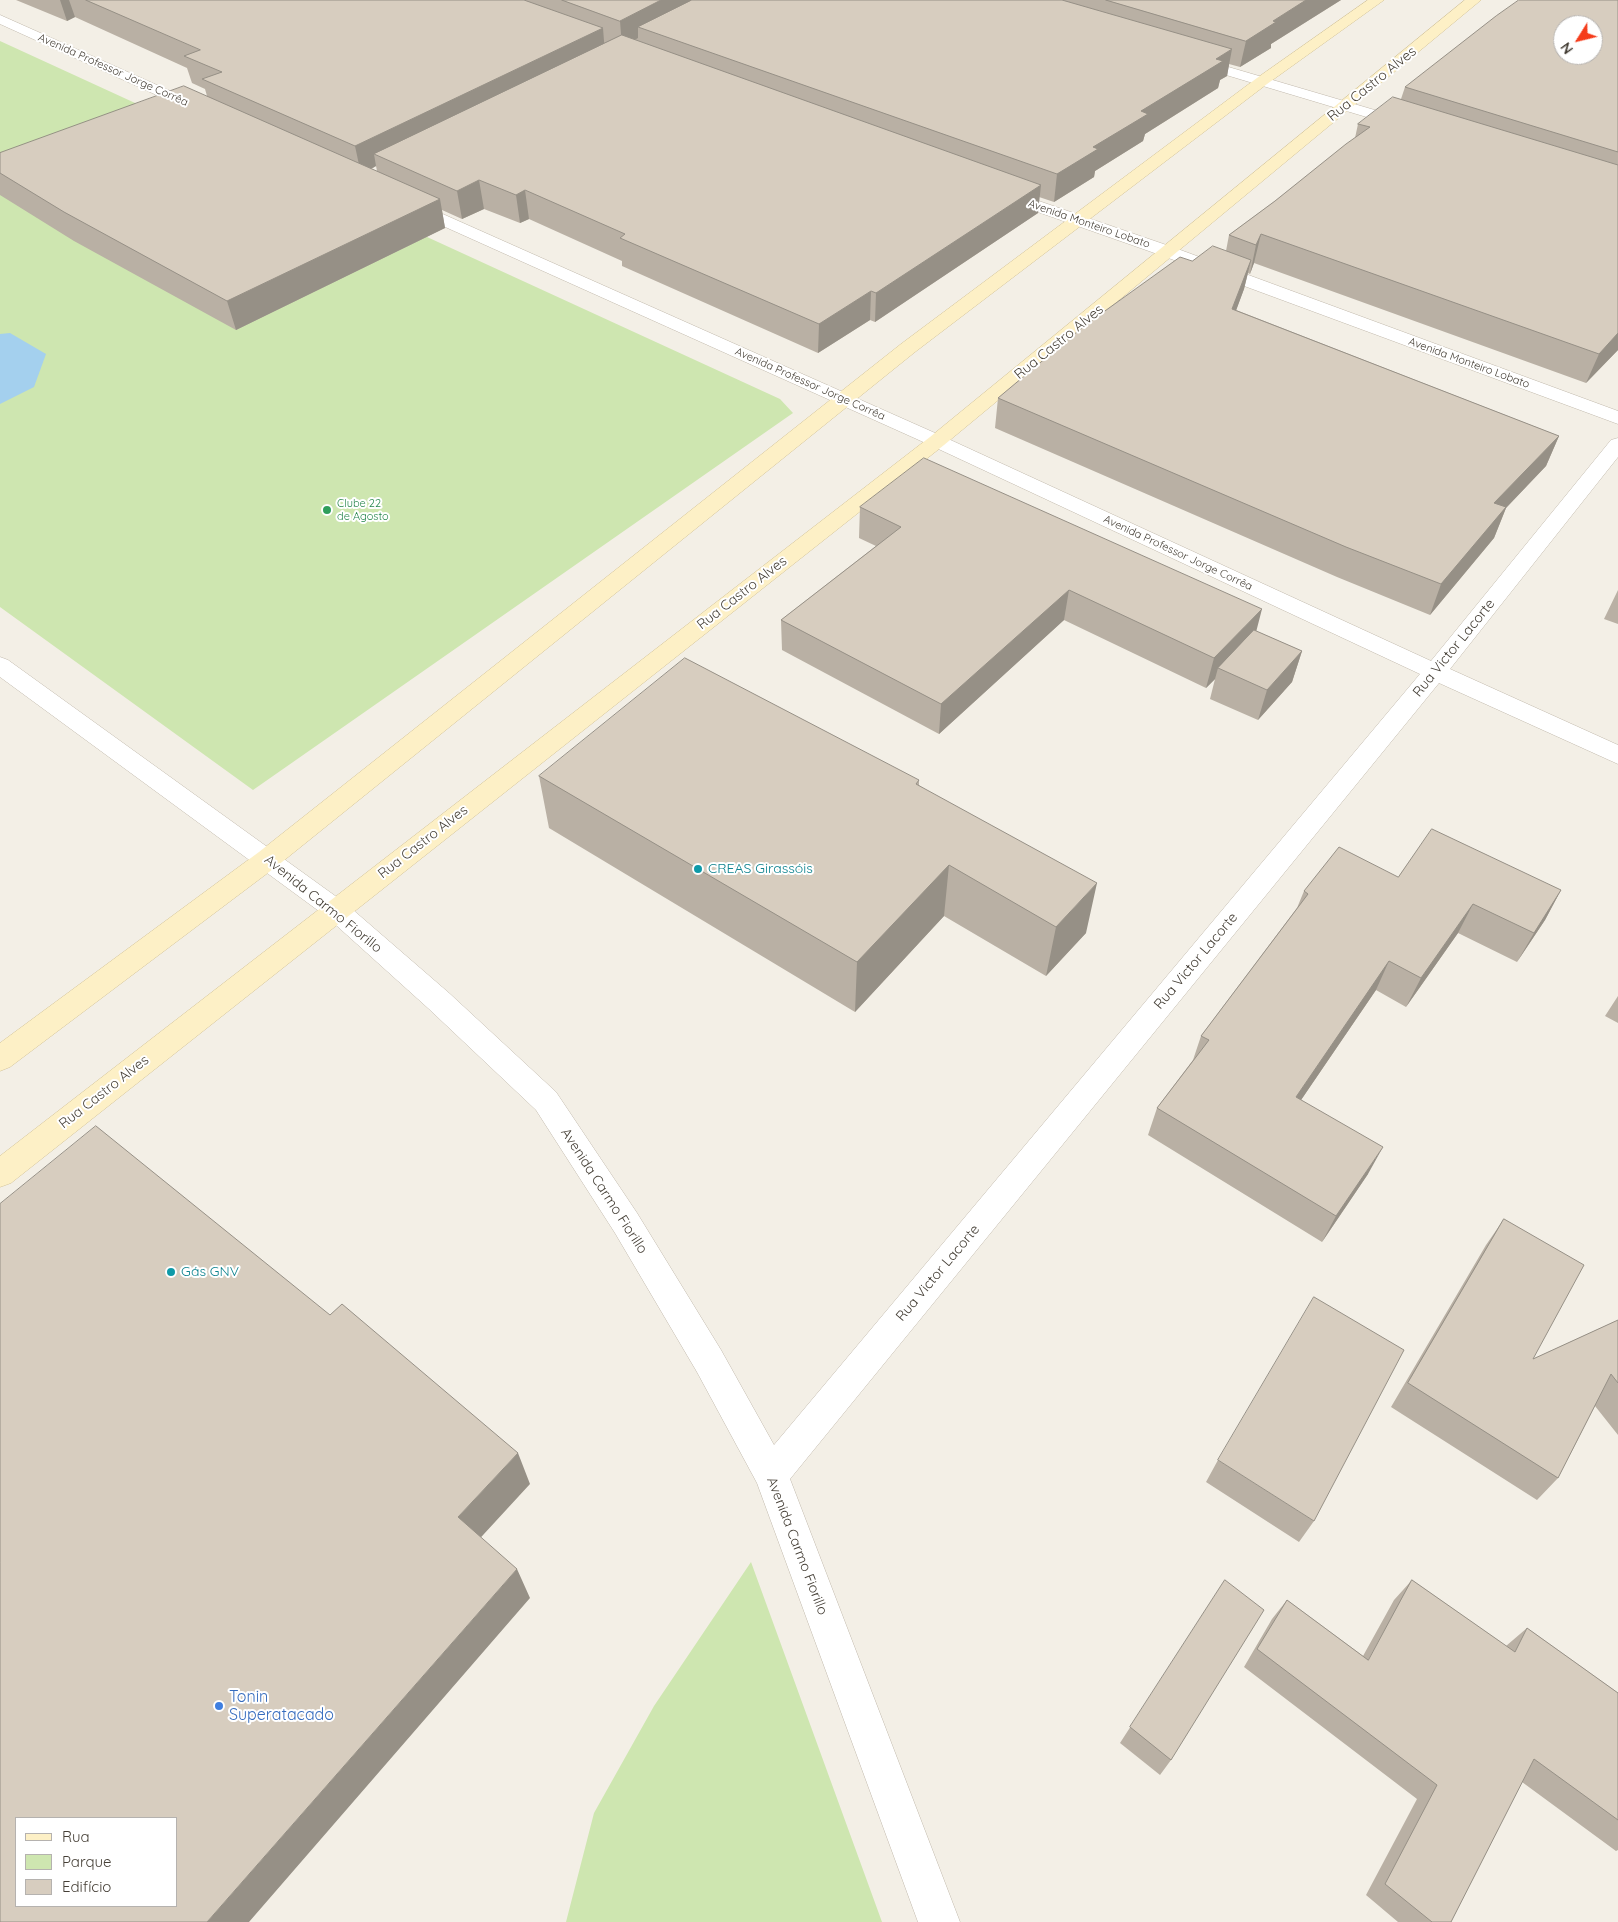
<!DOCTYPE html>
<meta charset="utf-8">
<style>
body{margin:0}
#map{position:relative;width:1618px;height:1922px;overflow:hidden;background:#f3efe6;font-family:Quicksand,sans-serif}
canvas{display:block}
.legend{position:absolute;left:15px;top:1817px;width:162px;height:90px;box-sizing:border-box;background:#fff;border:1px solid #b5b2af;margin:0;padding:6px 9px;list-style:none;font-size:15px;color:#453f36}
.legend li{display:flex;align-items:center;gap:10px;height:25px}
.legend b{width:25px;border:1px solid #b5b2af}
.north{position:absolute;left:1553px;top:15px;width:50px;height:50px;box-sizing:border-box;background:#fff;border:1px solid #b5b2af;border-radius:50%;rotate:234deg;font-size:14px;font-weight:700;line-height:20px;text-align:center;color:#453f36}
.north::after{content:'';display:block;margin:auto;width:18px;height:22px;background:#f53c1b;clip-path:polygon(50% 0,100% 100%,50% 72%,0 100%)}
</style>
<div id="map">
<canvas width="1618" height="1922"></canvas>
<ul class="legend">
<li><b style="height:6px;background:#fdf0c6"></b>Rua</li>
<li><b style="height:14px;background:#cee6b0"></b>Parque</li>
<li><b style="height:14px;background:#d7cdbf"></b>Edifício</li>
</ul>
<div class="north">N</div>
</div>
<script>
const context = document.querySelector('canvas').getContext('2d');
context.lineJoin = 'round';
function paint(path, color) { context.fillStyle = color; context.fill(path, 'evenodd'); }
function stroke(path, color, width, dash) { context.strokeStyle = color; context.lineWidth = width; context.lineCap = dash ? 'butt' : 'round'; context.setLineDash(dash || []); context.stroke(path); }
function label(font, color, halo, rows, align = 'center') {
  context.font = font + ' Quicksand,sans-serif'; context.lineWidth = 4; context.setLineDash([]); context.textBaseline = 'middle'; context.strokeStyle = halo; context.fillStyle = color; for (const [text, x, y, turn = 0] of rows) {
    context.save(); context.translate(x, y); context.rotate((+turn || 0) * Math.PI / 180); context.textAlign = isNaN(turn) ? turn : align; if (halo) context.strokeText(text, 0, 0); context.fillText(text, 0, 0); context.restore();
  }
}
paint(new Path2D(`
 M0,41L780,399L793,413L253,790L0,607Z
 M751,1562L882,1922H566L594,1813L654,1706Z`), '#cee6b0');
paint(new Path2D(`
 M10,333L46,354L34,387L0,404V334Z`), '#a4d0ee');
const minor = new Path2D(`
 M0,15L204,106L207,109L204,112H194L0,24Z
 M1191,56L1412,121L1414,124L1412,127H1400L1186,63L1184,60L1186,57Z
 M1004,189L1175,248L1618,411V424L1163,256L998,198L996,194L998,190Z
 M409,199L944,437L1431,661L1611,440L1618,438V457L1450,669L1618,745V764L1439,683L790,1479L960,1922H918L757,1483L697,1372L615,1233L536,1110L429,1009L327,917L0,677V657L8,660L345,903L449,993L556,1092L637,1213L721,1350L774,1445L1420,674L930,445L403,208L401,204L403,200Z`);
const secondary = new Path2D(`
 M1368,0H1384L1267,84L915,352L277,866L10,1067L0,1071V1043L259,852L901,344L1257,78Z
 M1465,0H1481L944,445L11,1183L0,1187V1156L930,437Z`);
stroke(minor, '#c1b9ac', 1);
stroke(secondary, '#d2c297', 1);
paint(minor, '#fff');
paint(secondary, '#fdf0c6');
paint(new Path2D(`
 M16,0H1341L1271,44V48L1240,67L1229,64L1227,76L1220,80L1218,88L1145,134L1143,141L1095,171L1094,177L1054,202L1039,197L1038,213L875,322L870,320L818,353L622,266V261L529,219L520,223L484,209L462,219L442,210L445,228L236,330L74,241L0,195V153L207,96L205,89L192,83L187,68L75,17L67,21ZM376,166L377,171L371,169L373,168Z
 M1618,0V350L1586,383L1254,263L1250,274L1248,273L1244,289L1236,310L1559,436L1546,466L1506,508L1494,538L1430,615L1337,577L995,428L998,398L1192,261L1226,251L1229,235L1275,201L1355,138L1358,124L1401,99L1405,87Z
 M860,507L1256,631L1302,651L1292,682L1258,720L1210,699L1215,679L1206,688L1064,620L939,734L782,650L781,620L876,546L859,538Z
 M1618,590V624L1604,619Z
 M539,776L919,780V785L1086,933L1046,976L944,916L855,1012L549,828Z
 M1398,877L1561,890L1545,920L1517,962L1458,933L1406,1007L1376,990L1301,1100L1368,1174L1322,1242L1148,1135L1157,1108L1193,1060L1201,1036L1297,908L1304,891Z
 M1618,996V1023L1605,1016Z
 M1504,1219L1533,1359L1618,1320V1435L1595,1406L1558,1478L1537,1500L1391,1407L1486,1245Z
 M1218,1460L1314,1521L1299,1542L1206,1482Z
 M1225,1580L1171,1760L1160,1775L1120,1743Z
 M1412,1580L1506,1646L1527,1628L1618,1693V1850L1616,1851L1522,1782L1451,1922H1398L1366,1895L1417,1799L1244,1667L1272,1619L1287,1600L1363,1656L1394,1600Z`), '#b9b0a4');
paint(new Path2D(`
 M60,0H69L75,17L67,21Z
 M661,0H713L638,27V38L622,47L620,21Z
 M1306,0H1341L1271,44V48L1240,67L1246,41L1273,21Z
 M603,28L605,54L374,154L376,166L361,174L355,146Z
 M1232,49L1227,76L1220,80L1218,88L1145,134L1143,141L1095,171L1094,177L1054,202L1057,174L1141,111L1216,59Z
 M479,180L484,209L462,219L457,191Z
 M1041,185L1038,213L875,322L876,293Z
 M525,190L529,219L520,223L516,195Z
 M440,199L445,228L236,330L227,301Z
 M1261,234L1254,263L1250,274L1256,245Z
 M1251,260L1244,289L1226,338L1232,309Z
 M871,291L870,320L818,353L819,324Z
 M1618,333V350L1586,383L1599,354Z
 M1559,436L1546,466L1506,508L1494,538L1430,615L1441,584L1494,503Z
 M1069,590L1064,620L939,734L941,704Z
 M1262,609L1254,640L1218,668L1215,679L1206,688L1214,658Z
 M1302,651L1292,682L1258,720L1267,690Z
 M949,865L944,916L855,1012L857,962Z
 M1097,883L1086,933L1046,976L1056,927Z
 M1561,890L1545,920L1517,962L1534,933Z
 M1473,904L1458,933L1406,1007L1421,978Z
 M1389,961L1376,990L1284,1125L1296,1097Z
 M1383,1147L1368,1174L1322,1242L1336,1216Z
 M518,1453L530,1484L472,1547L458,1517Z
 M517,1569L530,1598L249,1922H207Z`), '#969086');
const building = new Path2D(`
 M86,0H524L603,28L355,146L202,79L222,72L184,56L200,50Z
 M562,0H661L620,21Z
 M692,0H1062L1232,49L1216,59L1223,61L1141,111L1148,114L1093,147L1098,149L1057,174L638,27Z
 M1106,0H1306L1273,21L1276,22L1246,41Z
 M1519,0H1618V152L1405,87L1496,16ZM1563,25H1593V55H1563Z
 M622,35L1041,185L876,293L871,291L819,324L620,238L625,234L525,190L516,195L479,180L457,191L374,154Z
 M184,86L440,199L227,301L64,212L0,173V153Z
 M1393,97L1618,165V333L1599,354L1261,234L1256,245L1229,235L1275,201L1346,144L1370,127L1358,124Z
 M1213,246L1251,260L1232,309L1559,436L1494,503L1506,507L1441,584L1346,547L998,398L1084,326L1180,257L1192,261Z
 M924,458L1262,609L1214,658L1069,590L941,704L781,620L901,527L860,507Z
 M1254,630L1302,651L1267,690L1218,668Z
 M685,658L919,780L916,784L1097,883L1056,927L949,865L857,962L539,776Z
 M1432,829L1561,890L1534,933L1473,904L1421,978L1389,961L1296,1097L1383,1147L1336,1216L1157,1108L1209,1040L1201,1036L1308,894L1304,891L1339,847L1398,877Z
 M96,1126L330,1315L342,1304L518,1453L458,1517L517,1569L207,1922H0V1204ZM16,1818H176V1906H16Z
 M1504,1219L1584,1265L1533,1359L1618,1320V1383L1611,1374L1558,1478L1408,1383Z
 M1314,1297L1404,1350L1314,1521L1218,1460Z
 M1225,1580L1264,1610L1171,1760L1130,1727Z
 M1412,1580L1515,1652L1527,1628L1618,1693V1820L1534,1759L1451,1922H1432L1385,1884L1437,1785L1257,1649L1287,1600L1368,1660Z`);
paint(building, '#d7cdbf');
stroke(building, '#969086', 1);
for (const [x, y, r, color] of [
 [327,510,5,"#2e9e5b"],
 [698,869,5,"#0f9aa8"],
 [171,1272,5,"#0f9aa8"],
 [219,1706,5,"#3f7fe0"]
]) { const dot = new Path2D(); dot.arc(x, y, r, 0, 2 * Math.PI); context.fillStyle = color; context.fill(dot); stroke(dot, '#fff', 2); }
label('11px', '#453f36', '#fff', [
 ["Avenida Professor Jorge Corrêa",113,70,24],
 ["Avenida Monteiro Lobato",1089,224,19],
 ["Avenida Monteiro Lobato",1469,363,20],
 ["Avenida Professor Jorge Corrêa",810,384,24],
 ["Avenida Professor Jorge Corrêa",1178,553,25]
]);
label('11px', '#27864d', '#fff', [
 ["Clube 22",337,504],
 ["de Agosto",337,517]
], 'left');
label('14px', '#453f36', '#fff', [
 ["Rua Castro Alves",1372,84,-39],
 ["Rua Castro Alves",1059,342,-39],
 ["Rua Castro Alves",742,593,-38],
 ["Rua Victor Lacorte",1454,648,-51],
 ["Rua Castro Alves",423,842,-38],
 ["Avenida Carmo Fiorillo",323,904,39],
 ["Rua Victor Lacorte",1196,961,-50],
 ["Rua Castro Alves",104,1092,-38],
 ["Avenida Carmo Fiorillo",604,1191,57],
 ["Rua Victor Lacorte",938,1273,-50],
 ["Avenida Carmo Fiorillo",797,1546,69]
]);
label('14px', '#0d838f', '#fff', [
 ["CREAS Girassóis",708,869],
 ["Gás GNV",181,1272]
], 'left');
label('16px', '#366cbe', '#fff', [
 ["Tonin",229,1697],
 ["Superatacado",229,1715]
], 'left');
</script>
